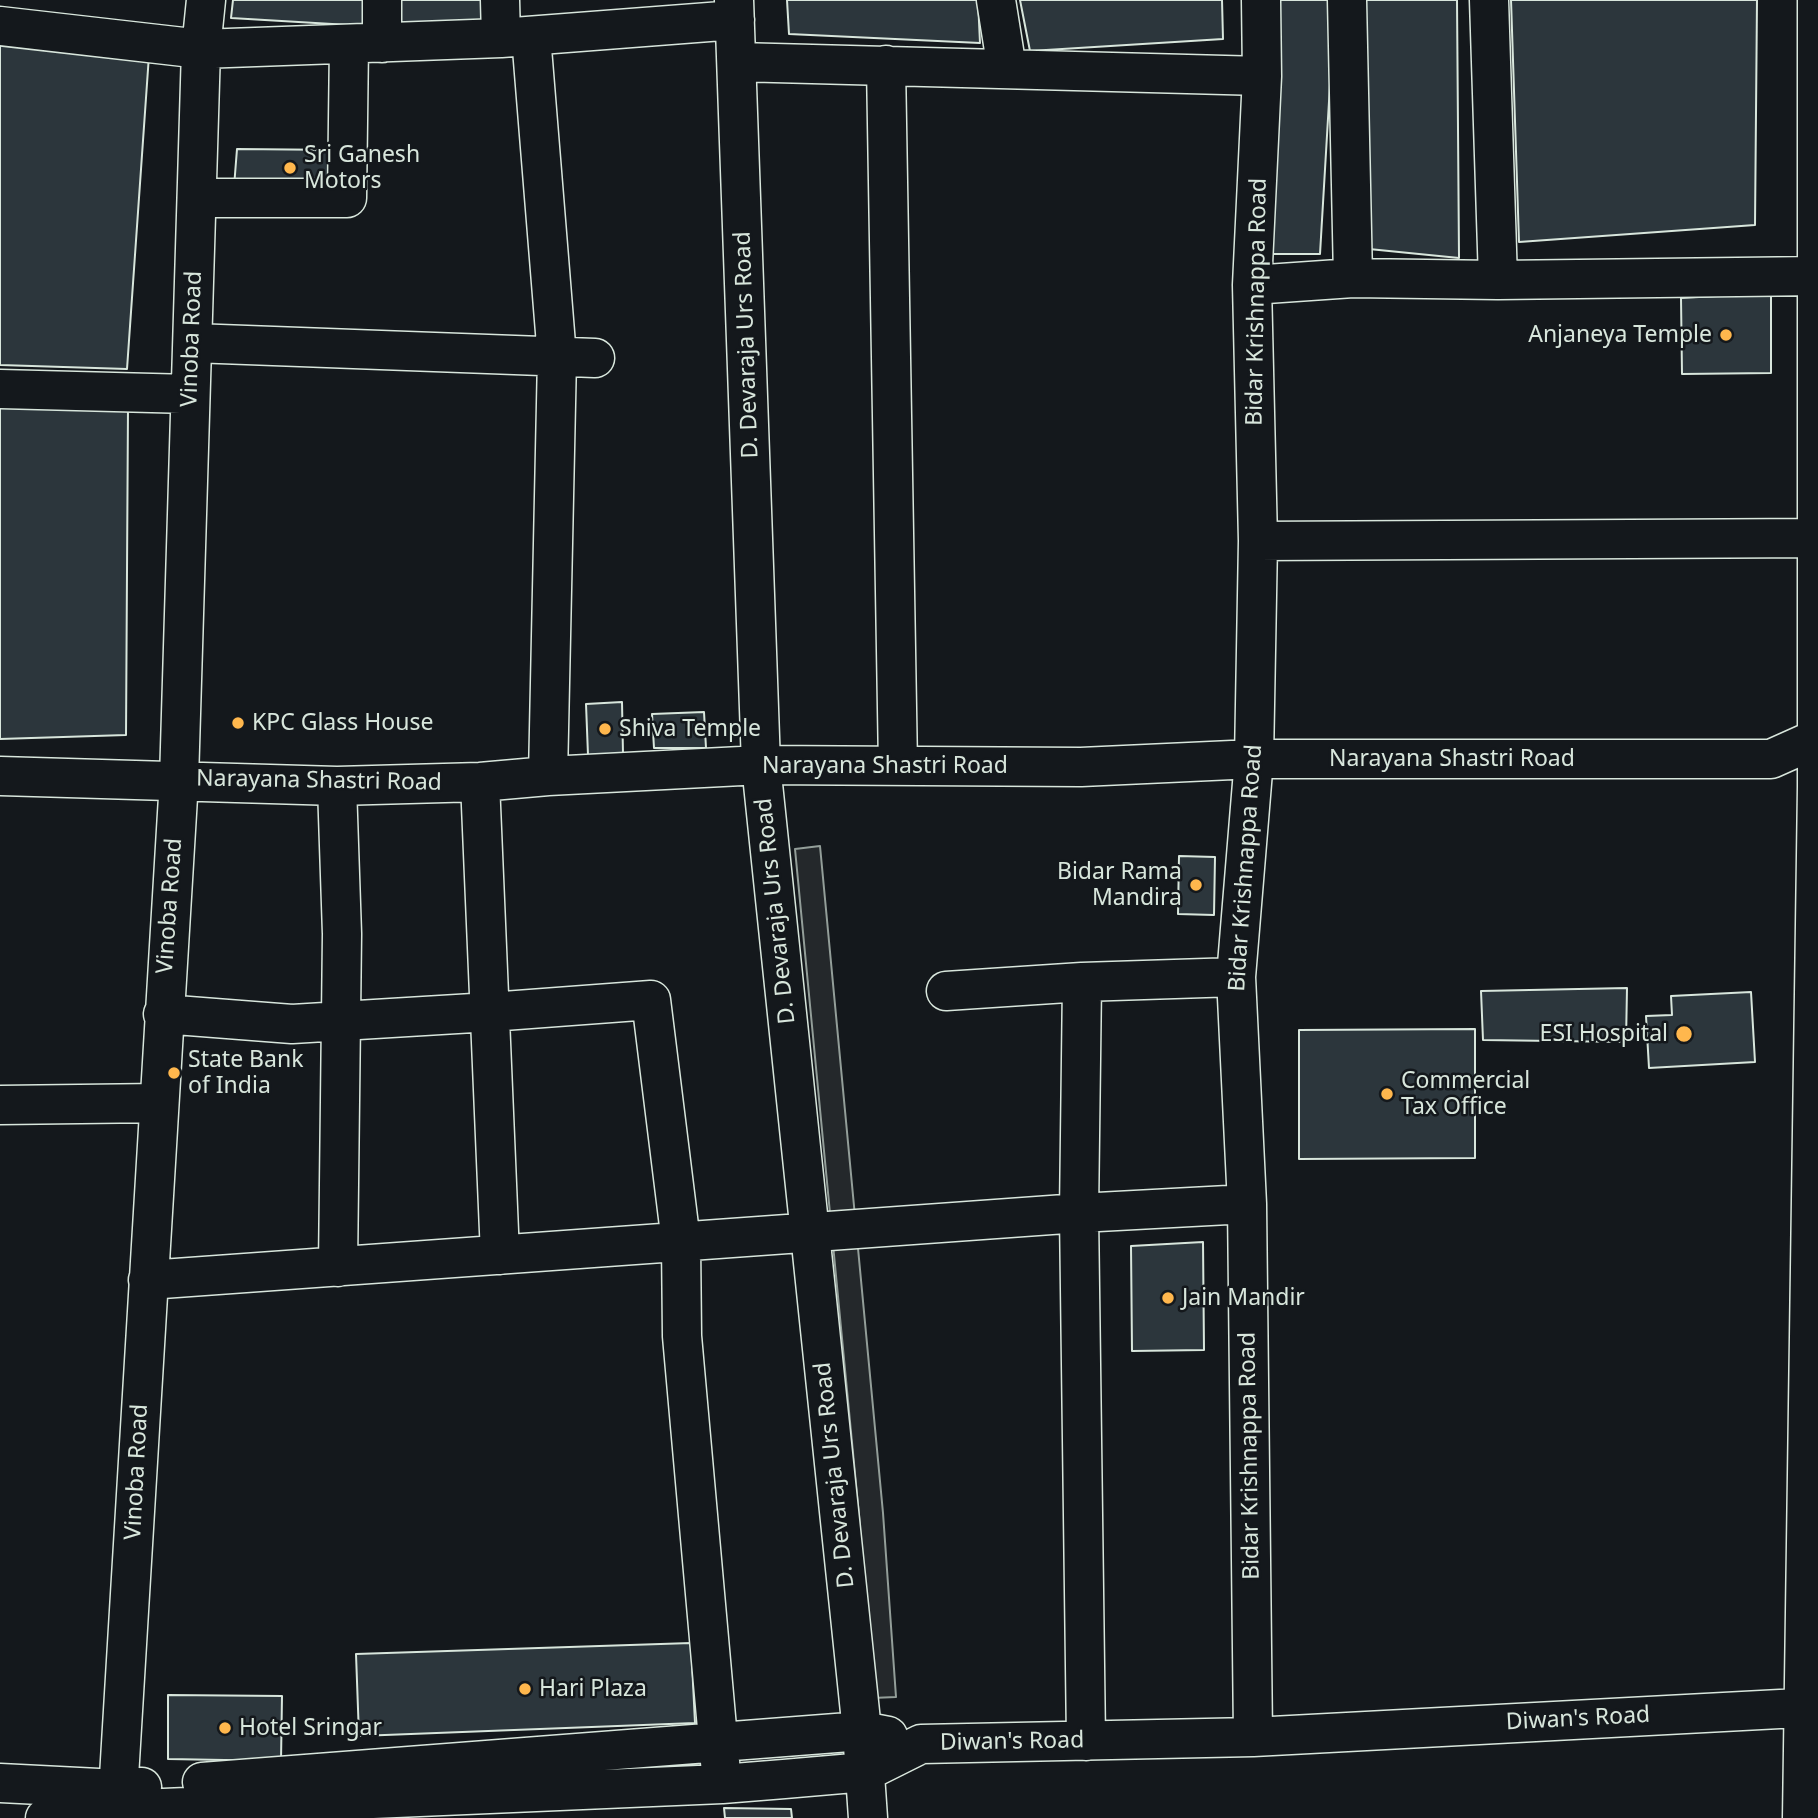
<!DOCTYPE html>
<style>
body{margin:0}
canvas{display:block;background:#14181c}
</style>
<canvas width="1818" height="1818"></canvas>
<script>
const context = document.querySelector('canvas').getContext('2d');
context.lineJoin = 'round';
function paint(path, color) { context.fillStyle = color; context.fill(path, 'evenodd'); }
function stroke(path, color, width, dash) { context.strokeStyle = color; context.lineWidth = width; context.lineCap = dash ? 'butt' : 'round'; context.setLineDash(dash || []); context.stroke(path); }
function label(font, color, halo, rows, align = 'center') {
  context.font = font + ' "Noto Sans",sans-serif'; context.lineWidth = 5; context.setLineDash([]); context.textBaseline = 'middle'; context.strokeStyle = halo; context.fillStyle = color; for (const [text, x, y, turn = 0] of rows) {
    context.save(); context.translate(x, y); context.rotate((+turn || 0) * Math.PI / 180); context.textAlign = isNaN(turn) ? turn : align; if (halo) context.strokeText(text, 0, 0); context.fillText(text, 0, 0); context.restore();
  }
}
const parking = new Path2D(`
 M820,846L883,1513L896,1697L872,1698L859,1515L795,849Z`);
paint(parking, '#24282b');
stroke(parking, '#939e99', 2);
const building = new Path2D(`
 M233,0H367L366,26L231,18Z
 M399,0H484L486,24L398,30Z
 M787,0H978L980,43L789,34Z
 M1020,0H1222L1223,39L1030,51Z
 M1274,0H1335L1320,254H1269Z
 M1358,0H1457L1459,258L1369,249Z
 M1511,0H1757L1755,225L1519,242Z
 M0,44L149,55L127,369L0,365Z
 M237,149L342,150L347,198L234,187Z
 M1771,293V373L1682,374L1681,298Z
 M0,403L128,407L126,735L0,739Z
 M622,702L623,754L588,755L586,704Z
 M704,712L706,748H654L652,714Z
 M1179,856L1215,857L1214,915L1178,914Z
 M1627,988L1626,1042L1483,1040L1481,991Z
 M1751,992L1755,1062L1649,1068L1646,1016L1672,1015L1671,996Z
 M1475,1029V1158L1299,1159V1030Z
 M1203,1242L1204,1350L1132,1351L1131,1246Z
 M691,1643L695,1723L359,1736L356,1654Z
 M168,1695L282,1696L281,1761L168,1759Z
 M724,1808L791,1809L792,1818H725Z`);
paint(building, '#2c363c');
stroke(building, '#d8e6dc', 2);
const minor = new Path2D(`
 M500,0L501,38
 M734,0L761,765L862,1731L868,1818
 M996,0L1007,69
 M1347,0L1353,278
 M1489,0L1498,280
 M0,26L201,49L501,38L735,20
 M531,36L557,357L548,776
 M382,43V0
 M737,62L1262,76
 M886,65L898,766
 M197,198H347L349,44
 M1252,285L1353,278L1498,280L1817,276
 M193,343L595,358
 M0,389L190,394
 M1258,541L1818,538
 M0,776L337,786L480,782L548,776L761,765L1081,767L1254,759H1771L1818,738
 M480,782L500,1255
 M337,786L342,934L338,1267
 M1082,982L1079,1213L1086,1741
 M946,991L1082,982L1236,977
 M163,1014L292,1024L490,1012L651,1000L681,1242L682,1336L722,1784
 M0,1105L159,1103
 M148,1280L1079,1213L1247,1204
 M1253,1737L1247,1204L1236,977L1254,759L1258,541L1252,285L1262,76L1261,0
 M202,1782L862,1731L888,1736
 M0,1783L118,1789L142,1787
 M45,1818L82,1817L117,1810L722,1784L784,1779L865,1772L921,1744L1253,1737L1818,1707
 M119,1818L117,1810L179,780L201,49L206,0
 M1802,1818L1817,787V0`);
stroke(minor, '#d8e6dc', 41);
stroke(minor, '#14181c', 38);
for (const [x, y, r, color] of [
 [290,168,7,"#ffb74d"],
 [1726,335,7,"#ffb74d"],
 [238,723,7,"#ffb74d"],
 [605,729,7,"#ffb74d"],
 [1196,885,7,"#ffb74d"],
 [1684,1034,9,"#ffb74d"],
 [174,1073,7,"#ffb74d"],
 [1387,1094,7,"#ffb74d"],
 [1168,1298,7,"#ffb74d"],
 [525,1689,7,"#ffb74d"],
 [225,1728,7,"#ffb74d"]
]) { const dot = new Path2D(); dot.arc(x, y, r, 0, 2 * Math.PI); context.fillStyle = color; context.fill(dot); stroke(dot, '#14181c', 2.5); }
label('23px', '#d8e6dc', '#14181c', [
 ["Sri Ganesh",304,155],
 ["Motors",304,181],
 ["Anjaneya Temple",1712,335,"right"],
 ["KPC Glass House",252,723],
 ["Shiva Temple",619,729],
 ["Bidar Rama",1182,872,"right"],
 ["Mandira",1182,898,"right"],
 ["ESI Hospital",1668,1034,"right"],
 ["State Bank",188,1060],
 ["of India",188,1086],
 ["Commercial",1401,1081],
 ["Tax Office",1401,1107],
 ["Jain Mandir",1182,1298],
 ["Hari Plaza",539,1689],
 ["Hotel Sringar",239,1728]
], 'left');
label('23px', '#d8e6dc', '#14181c', [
 ["Bidar Krishnappa Road",1257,302,-89],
 ["Vinoba Road",192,339,-88],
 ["D. Devaraja Urs Road",747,345,-92],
 ["Narayana Shastri Road",1452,759],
 ["Narayana Shastri Road",885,766],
 ["Narayana Shastri Road",319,781,1],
 ["Bidar Krishnappa Road",1246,868,-86],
 ["Vinoba Road",170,906,-86],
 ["D. Devaraja Urs Road",776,911,-96],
 ["Bidar Krishnappa Road",1250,1456,-91],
 ["Vinoba Road",137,1472,-87],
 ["D. Devaraja Urs Road",835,1475,-96],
 ["Diwan's Road",1578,1719,-3],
 ["Diwan's Road",1012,1742,-1]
]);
</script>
